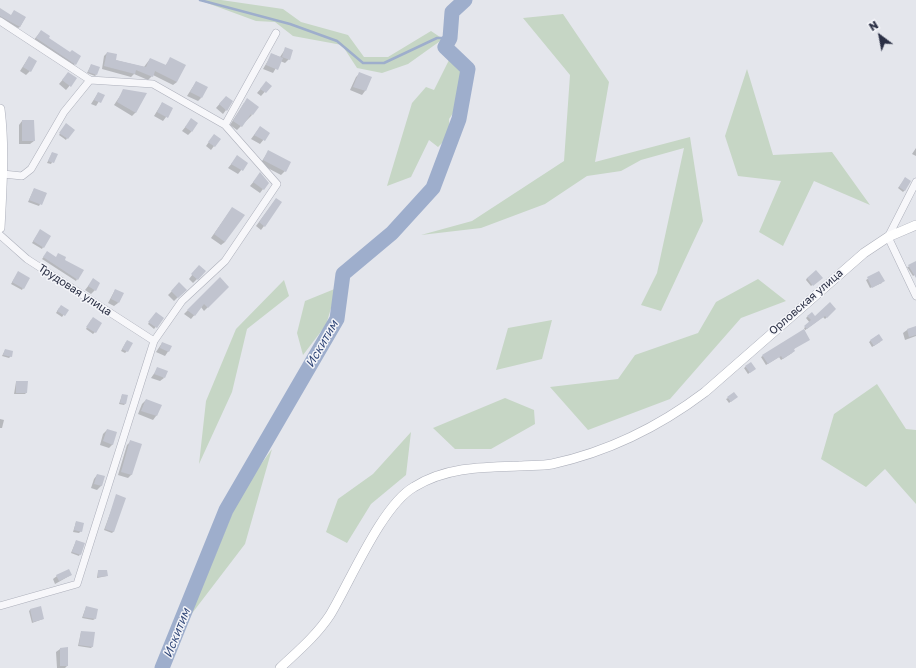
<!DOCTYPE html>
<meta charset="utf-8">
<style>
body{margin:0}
#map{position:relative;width:916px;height:668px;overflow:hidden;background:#e4e6ec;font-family:"Golos Text",sans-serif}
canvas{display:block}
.north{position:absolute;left:860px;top:16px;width:40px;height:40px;-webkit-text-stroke:3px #f4f5f9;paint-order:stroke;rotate:328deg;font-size:11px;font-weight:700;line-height:16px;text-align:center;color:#2b3045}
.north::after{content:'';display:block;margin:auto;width:14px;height:18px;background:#2b3045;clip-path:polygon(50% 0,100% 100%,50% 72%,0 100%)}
</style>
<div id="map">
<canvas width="916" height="668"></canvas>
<div class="north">N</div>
</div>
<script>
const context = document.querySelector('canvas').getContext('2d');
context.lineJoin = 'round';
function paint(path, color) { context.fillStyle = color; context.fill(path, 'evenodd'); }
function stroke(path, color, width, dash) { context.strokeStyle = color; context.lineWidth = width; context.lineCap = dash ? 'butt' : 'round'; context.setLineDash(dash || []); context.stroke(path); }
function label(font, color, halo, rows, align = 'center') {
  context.font = font + ' "Golos Text",sans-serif'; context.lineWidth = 3; context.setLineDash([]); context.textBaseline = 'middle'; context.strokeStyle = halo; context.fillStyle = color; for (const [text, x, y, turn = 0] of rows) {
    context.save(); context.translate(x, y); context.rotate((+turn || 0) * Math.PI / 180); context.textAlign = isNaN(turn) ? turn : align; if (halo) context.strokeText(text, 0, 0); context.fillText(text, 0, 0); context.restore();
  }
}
paint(new Path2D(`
 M199,0H221L283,9L301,22L348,35L364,57H388L431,31L443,39L408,64L382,73L357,68L342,45L293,36L275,22L256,21Z
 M563,14L609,82L595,162L690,137L703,221L661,311L641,305L657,273L684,148L641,160L621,171L587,176L545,204L481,228L421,235L472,221L564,161L570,75L523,18Z
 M450,58L463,72L458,106L449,119L450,135L438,147L429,140L411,177L387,186L412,103L426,87L434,90Z
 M747,69L773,155L832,152L870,205L814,181L783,246L759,232L781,181L738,176L725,136Z
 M758,279L786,301L741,318L670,399L588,430L550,387L618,379L635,355L698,333L716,302Z
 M284,280L289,296L247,329L232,392L199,464L206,401L236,329Z
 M337,288L326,325L303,355L297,333L305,301Z
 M552,320L542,359L496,370L508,328Z
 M877,384L906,429L916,430V504L885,469L866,487L821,459L834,414Z
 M505,398L534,410L535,424L491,449H455L433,428Z
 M411,432L406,475L371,504L347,543L326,532L338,499L373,474Z
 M272,449L245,544L190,616L241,492Z`), '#c6d6c5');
paint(new Path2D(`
 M0,9L11,16L25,18L20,27L18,28L0,18Z
 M41,31L75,64L72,67L33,41Z
 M286,48L289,59L285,63L280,61L273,73L263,69L272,54L280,57Z
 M107,53L115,60L144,67L150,59L165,66L171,58L177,82L173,85L153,75L148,80L134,74L131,77L102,69L104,56Z
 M29,57L30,71L26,75L20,71Z
 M91,65L96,75L95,76L87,73Z
 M359,74L370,78L365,91L362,95L350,90L356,77Z
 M65,77L76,78L66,90L59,84Z
 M196,82L201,98L198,101L187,96Z
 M263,86H270L261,96L257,93Z
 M124,90L136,112L132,116L114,105Z
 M98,93L103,95L96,106L91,104Z
 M222,101L226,110L223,114L216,108Z
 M162,103L172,109L163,121L154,116Z
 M244,103L252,115L237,130L230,125Z
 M191,120V132L188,135L182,131Z
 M22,121L34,141L30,144H19V125Z
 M65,126L67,138L66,140L59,135Z
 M260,127L269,133L260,144L251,139Z
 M211,139L214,146L211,150L206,146Z
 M916,148V156L912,154Z
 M268,152L285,171L281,175L260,164Z
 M52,153L56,155L51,164L47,163Z
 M237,157L246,164L238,174L228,168Z
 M260,174L263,189L260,193L250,186Z
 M904,180L905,190L903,192L898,188Z
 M34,189L46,193L39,206L28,202Z
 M276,199L264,226L261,230L256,226Z
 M232,208L225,242L221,245L211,238Z
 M39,232L43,247L42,249L32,243Z
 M46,254L64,260L77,279L76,281L42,259Z
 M916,265V274L913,276L907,267Z
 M196,270L205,271L193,283L189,279Z
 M879,272L882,283L870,288L866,280Z
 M17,274L23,288L22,290L11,284Z
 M220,278L228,287L204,311L201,307L191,319L184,314Z
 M807,278H821L811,286L806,280Z
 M93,280L95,290L91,294L85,290Z
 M179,284L185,290L174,301L168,295Z
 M115,290L118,303L114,306L108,303Z
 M59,308L67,310L62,317L56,313Z
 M835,309L825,319L823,317L804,331L792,353L781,360L779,357L766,365L761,357L805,330L804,328L810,323L806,318L808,316L815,318Z
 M155,314L163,318L154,329L148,324Z
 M91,320L95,332L93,334L86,329Z
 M916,327V336L905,340L903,333L907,330Z
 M878,335L880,342L872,347L869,342Z
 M126,342L127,351L125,353L121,351Z
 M162,343L171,347L165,356L156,352Z
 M5,350L11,356L9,358L2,356Z
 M751,363L753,370L748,374L744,368Z
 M158,368L164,378L160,381L151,378Z
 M16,382L26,393L25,394H14Z
 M122,395L125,404L124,405L119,404Z
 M728,398H735L729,403L726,399Z
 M146,400L160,406L156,416L153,420L138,414L142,404Z
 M0,419L4,420L2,428H0Z
 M107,430L113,444L109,448L100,445L103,434Z
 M130,442L132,474L128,478L118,475L127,445Z
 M97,475L104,477L101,486L97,490L91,488L94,479Z
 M117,495L114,531L112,533L104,530Z
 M76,522L81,531L79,533L73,532Z
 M76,541L80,554L79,556L71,553Z
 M98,571H106L107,576L97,578Z
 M71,575L55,584L53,579L57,576Z
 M86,607L95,619L93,620L82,618Z
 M31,609L43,619L32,623L29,611Z
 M81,632L93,646L91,648L78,646Z
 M60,649L67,666L65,668H57L56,652Z`), '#0003');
stroke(new Path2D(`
 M200,0L290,24L337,41L363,63H384L437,38H450`), '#9eaecc', 2.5);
stroke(new Path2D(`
 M162,668L226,510L337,319L343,274L392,233L433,188L459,119L468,69L445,47L450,38L452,12L465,0`), '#9eaecc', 15);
paint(new Path2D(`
 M0,8L11,15L14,10L26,17L20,27L0,16Z
 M41,30L50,36L49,38L70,52L72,50L81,56L76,65L36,38Z
 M285,47L293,50L290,60L282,57Z
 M107,52L117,54L116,60L146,67L150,58L166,65L170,57L186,65L177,82L155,71L153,77L136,70L135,74L104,66Z
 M271,53L283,58L278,70L266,65Z
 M29,56L37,61L31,72L23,67Z
 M91,64L100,67L97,75L88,72Z
 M68,72L77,78L71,87L62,80Z
 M359,72L372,77L366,91L353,87Z
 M196,81L208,87L202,98L190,92Z
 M266,81L272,86L266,93L260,89Z
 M123,89L147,93L136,113L117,102Z
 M98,92L105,95L101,103L94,100Z
 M226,96L233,101L227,111L219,104Z
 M247,98L259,107L253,115L251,114L242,127L233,121Z
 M162,102L173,108L168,118L157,112Z
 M191,118L198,123L192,132L185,127Z
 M22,120H34L35,141H22Z
 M66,123L75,130L68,139L59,133Z
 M260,126L270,133L265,141L254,135Z
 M214,134L221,139L215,147L208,142Z
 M268,150L291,162L286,172L263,160Z
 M52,152L58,154L54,163L48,161Z
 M237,155L248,163L243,171L231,164Z
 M260,172L269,183L264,190L253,182Z
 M905,177L911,181L905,191L899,187Z
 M34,188L47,193L42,205L29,200Z
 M276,198L282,202L265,227L259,222Z
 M232,207L245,215L225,242L214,234Z
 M40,229L51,236L44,248L33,241Z
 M47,251L56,257L58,253L66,257L65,260L84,270L78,280L43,257Z
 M916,261V278L908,265Z
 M199,265L206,271L198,280L191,274Z
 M816,270L823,278L813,286L807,278Z
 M18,271L30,278L24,289L12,282Z
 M879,271L885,281L872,288L867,277Z
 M220,277L229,287L208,308L204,304L195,316L187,310Z
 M93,278L100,283L96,291L88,286Z
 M179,282L187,290L178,298L171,291Z
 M115,289L124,293L119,303L111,299Z
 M830,302L836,309L827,318L825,316L807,329L804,326L811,320L807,316L812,312L815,316Z
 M61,305L69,310L65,316L57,311Z
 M156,312L164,318L157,328L148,322Z
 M93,317L102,323L96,333L86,327Z
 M916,326V335L909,337L907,329Z
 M804,329L810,340L794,349L795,351L783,359L781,356L768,364L762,355Z
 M879,334L883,340L874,346L870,340Z
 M127,340L133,343L128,352L122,349Z
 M162,342L172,346L169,352L160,348Z
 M5,349L13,351L12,357L3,355Z
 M751,362L756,369L750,373L745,366Z
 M157,367L168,371L165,378L154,374Z
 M16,381H28L27,393H16Z
 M734,392L738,397L731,402L727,397Z
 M122,394L128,395L126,404L120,403Z
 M146,399L162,405L157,416L141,411Z
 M107,429L117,432L113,445L103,441Z
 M130,440L142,444L132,475L121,472Z
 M97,474L105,476L102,486L94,484Z
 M116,494L126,498L114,532L105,529Z
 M76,521L84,523L82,532L74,530Z
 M76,540L85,543L81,555L72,552Z
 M69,569L72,575L59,581L56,575Z
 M98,570H107L108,576L98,577Z
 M41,606L44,619L33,622L30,609Z
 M86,606L98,609L96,619L83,617Z
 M81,631L95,632L93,647L79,645Z
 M68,647V666H60V648Z`), '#c1c4cf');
const street = new Path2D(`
 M0,21L90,80L153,84L225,125L277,184L225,261L182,301L154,341L77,584L0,606
 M225,125L276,33
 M3,174L22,176L31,169L64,112L90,80
 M916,182L888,237L916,296
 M0,235L27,259L154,341`);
const secondary = new Path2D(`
 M0,109C5,149 2,188 0,228
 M280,668C298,651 316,636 330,615C350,582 382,505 414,487C446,467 483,467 519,466C530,465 542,466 552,464C607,452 660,426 705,392L864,253L888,237L916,225`);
stroke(street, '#acafba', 8);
stroke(secondary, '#acafba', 10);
stroke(street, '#f7f7fa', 7);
stroke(secondary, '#fff', 9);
label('11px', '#2b3045', '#f4f5f9', [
 ["Трудовая улица",75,290,33],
 ["Орловская улица",806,302,-41]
]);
label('italic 12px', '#33497a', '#f4f5f9', [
 ["Искитим",322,344,-60],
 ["Искитим",177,633,-68]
]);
</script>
